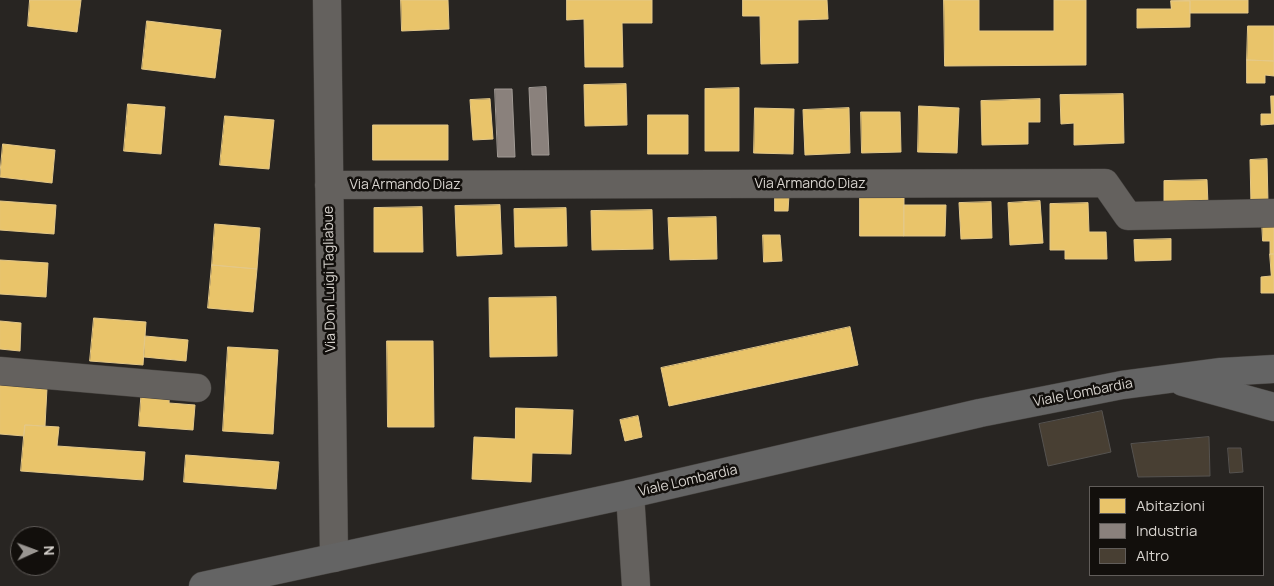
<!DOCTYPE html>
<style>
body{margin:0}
#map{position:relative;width:1274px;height:586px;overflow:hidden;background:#282522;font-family:Manrope,sans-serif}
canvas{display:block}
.legend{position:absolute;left:1089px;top:486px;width:175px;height:90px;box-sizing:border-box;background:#120f0c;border:1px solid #615d5a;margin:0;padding:6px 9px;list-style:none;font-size:15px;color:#d7d3ce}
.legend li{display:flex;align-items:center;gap:10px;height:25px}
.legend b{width:25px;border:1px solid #615d5a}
.north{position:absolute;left:10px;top:526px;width:50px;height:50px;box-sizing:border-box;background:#120f0c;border:1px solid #615d5a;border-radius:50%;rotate:88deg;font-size:14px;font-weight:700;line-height:20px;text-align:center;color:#d7d3ce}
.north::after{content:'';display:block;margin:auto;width:18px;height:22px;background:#9a9692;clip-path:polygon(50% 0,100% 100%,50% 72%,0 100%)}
</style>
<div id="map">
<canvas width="1274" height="586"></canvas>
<ul class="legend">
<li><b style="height:14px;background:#e9c46a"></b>Abitazioni</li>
<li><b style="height:14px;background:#8a817c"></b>Industria</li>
<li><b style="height:14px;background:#483f33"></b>Altro</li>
</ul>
<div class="north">N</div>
</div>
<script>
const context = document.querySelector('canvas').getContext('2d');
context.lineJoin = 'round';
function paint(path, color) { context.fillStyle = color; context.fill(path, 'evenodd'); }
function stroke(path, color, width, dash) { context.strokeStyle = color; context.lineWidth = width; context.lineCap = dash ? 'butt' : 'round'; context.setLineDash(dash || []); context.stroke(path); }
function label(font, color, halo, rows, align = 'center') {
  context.font = font + ' Manrope,sans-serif'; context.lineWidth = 5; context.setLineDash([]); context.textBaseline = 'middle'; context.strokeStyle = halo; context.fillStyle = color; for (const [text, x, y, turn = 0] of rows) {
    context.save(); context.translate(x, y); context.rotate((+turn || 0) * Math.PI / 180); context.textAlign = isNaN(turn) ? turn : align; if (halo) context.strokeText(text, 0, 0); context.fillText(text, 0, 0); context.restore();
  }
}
const homes = new Path2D(`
 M30,0H81L77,32L28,26Z
 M401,0H448L449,29L402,31Z
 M567,0H652V23H622L623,67H585L584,19L567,20Z
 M743,0H827L828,19L798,20V63L761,64L760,16H743Z
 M944,0H979V31H1054V0H1086V65L945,66Z
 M1171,0H1248V13H1190V1Z
 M1171,1H1190V27L1137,28V9H1171Z
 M147,21L221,30L215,78L142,69Z
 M1248,26H1274V61L1247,60Z
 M1247,60L1274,61V76L1265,75V83H1247Z
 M626,84L627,125L585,126L584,85Z
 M739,88V151H705V89Z
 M1123,94L1124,143L1074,145V123L1061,124L1060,95Z
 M1271,96H1274V124L1261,125V114H1271Z
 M490,99L493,139L473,140L470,100Z
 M1040,99V122H1028V144L982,145L981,101Z
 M128,104L165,107L161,154L124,151Z
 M919,106L959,108L957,153L918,152Z
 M755,108L794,109L793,154L754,153Z
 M849,108L850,153L805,155L803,110Z
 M861,112H900L901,152L862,153Z
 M648,115H688V154H648Z
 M225,116L274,120L269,169L220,165Z
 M373,125H448V160H373Z
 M3,144L55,150L52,183L0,177Z
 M1267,159L1268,203L1251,204L1250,160Z
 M1207,180L1208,204L1164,205V181Z
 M860,194H904V236H860Z
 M775,195H789L788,211H775Z
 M0,201L56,205L54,234L0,230Z
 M1040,201L1043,243L1010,245L1008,203Z
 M991,202L992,238L961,239L959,203Z
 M1088,203L1089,232H1106L1107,259H1065V250H1050V204Z
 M500,205L502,254L457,256L455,206Z
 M904,205H946L945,236H904Z
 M422,207L423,252H374V208Z
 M566,208L567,246L515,247L514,209Z
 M652,210L653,249L592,250L591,211Z
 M716,217L717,259L670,260L668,218Z
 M1262,221H1274V254H1270V241H1263Z
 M215,224L260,228L257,269L212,265Z
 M763,235H780L782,261L764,262Z
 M1171,239V260L1135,261L1134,240Z
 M1270,254H1274V293H1261V277L1271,276Z
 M0,260L48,263L46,297L0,294Z
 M212,265L257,269L253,312L208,308Z
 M556,297L557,356L490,357L489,298Z
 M94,318L146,322L143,365L90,361Z
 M0,321L21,323L20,351L0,349Z
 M850,327L858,365L669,406L661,368Z
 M145,336L188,340L186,361L144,357Z
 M387,341H433L434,427H388Z
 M228,347L278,350L273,434L223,431Z
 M0,385L47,388L45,426L25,425L24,436L0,434Z
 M142,387L170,389L169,403L195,405L193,430L139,426Z
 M516,408L573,410L571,454L532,453L531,482L472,479L474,437L515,439Z
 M638,416L642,437L625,441L620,420Z
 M25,425L59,427L57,446L145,452L143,480L21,471Z
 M186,455L279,462L276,489L184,482Z`);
paint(homes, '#e9c46a');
stroke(homes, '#e4c888', 1);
const industry = new Path2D(`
 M546,87L549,155H532L529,88Z
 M495,89H512L515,157H498Z`);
paint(industry, '#8a817c');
stroke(industry, '#a19a95', 1);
const building = new Path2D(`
 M1102,411L1111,452L1048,466L1039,424Z
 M1209,437L1210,476L1138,477L1131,444Z
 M1228,448H1241L1243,472L1230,473Z`);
paint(building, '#483f33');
stroke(building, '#565350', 1);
const street = new Path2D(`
 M327,0L334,558
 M329,185L1105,183L1128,216L1274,213
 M0,371L197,388
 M630,494L636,586`);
const secondary = new Path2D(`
 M1183,382L1274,407
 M203,586L630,494L980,413L1122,385L1221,372L1274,369`);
stroke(street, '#44413e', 29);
stroke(secondary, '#44413e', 29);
stroke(street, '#64615e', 28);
stroke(secondary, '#646464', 28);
label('14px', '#d7d3ce', '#120f0c', [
 ["Via Armando Diaz",810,184],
 ["Via Armando Diaz",405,185],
 ["Via Don Luigi Tagliabue",330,279,-91],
 ["Viale Lombardia",1083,393,-11],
 ["Viale Lombardia",688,481,-13]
]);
</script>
